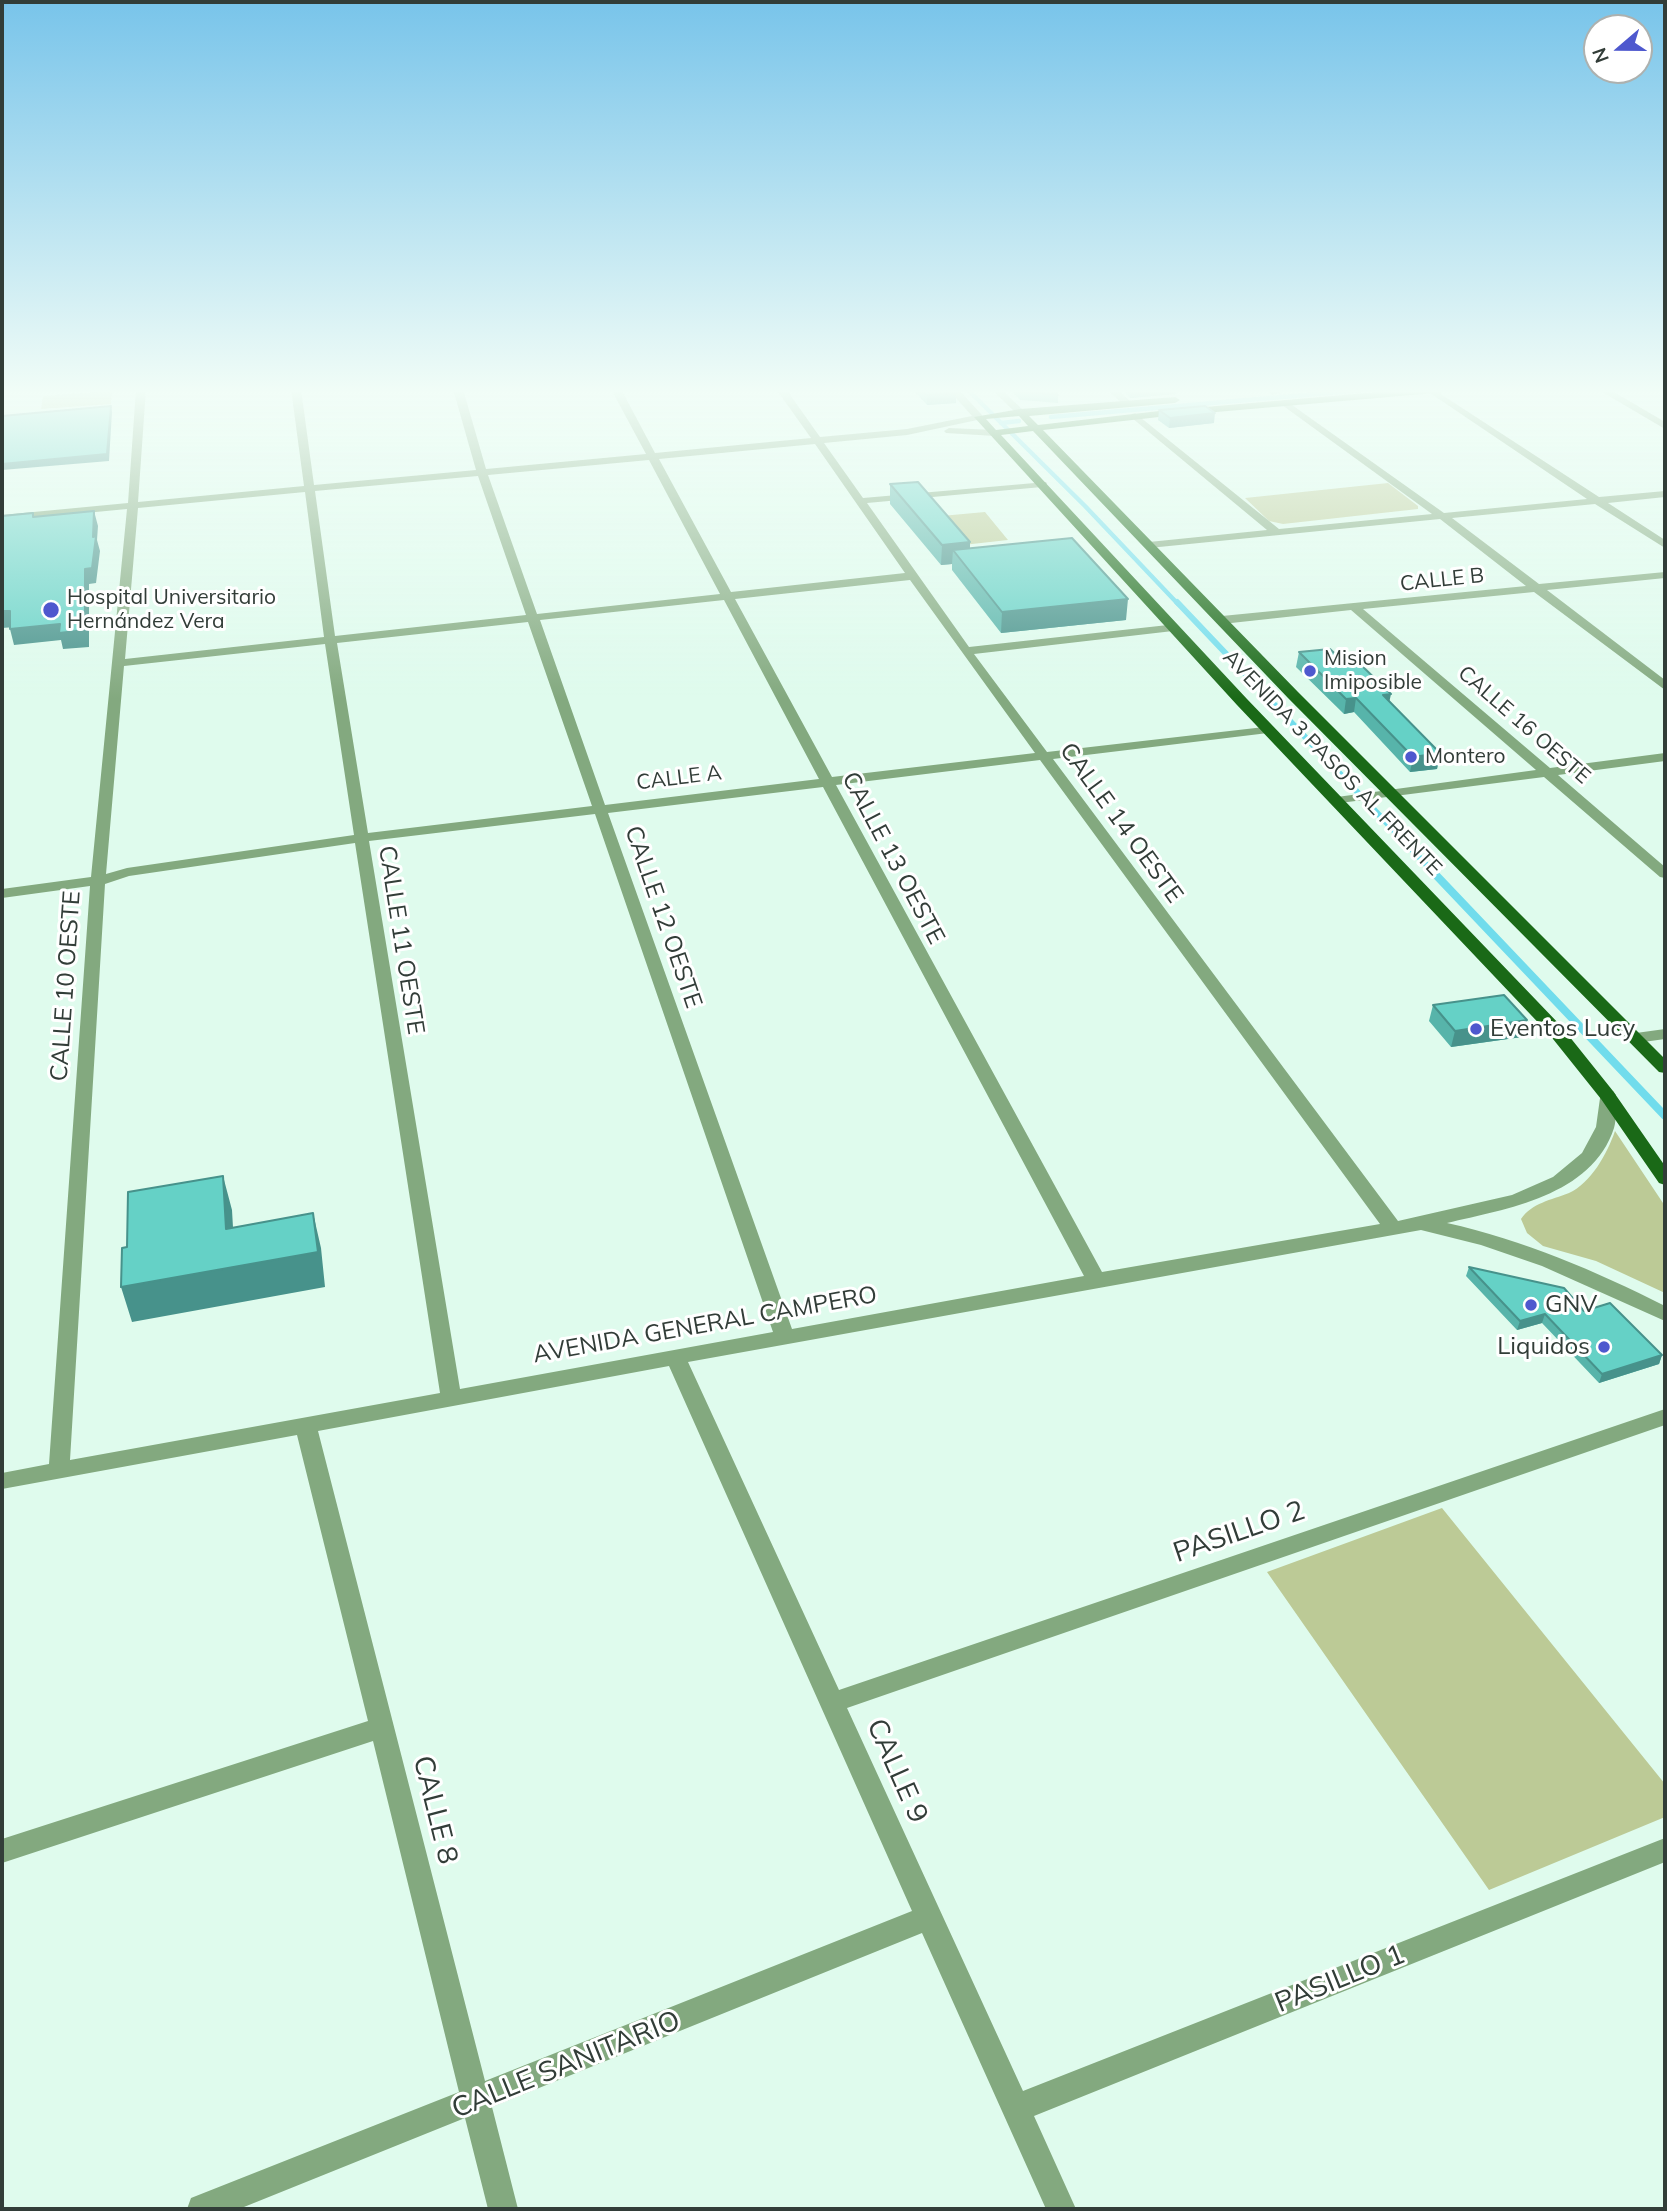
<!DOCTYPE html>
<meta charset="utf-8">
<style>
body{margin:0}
#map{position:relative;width:1667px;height:2211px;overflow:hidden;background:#dffbed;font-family:Mulish,sans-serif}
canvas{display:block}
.frame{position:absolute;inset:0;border:4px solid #323d38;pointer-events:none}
.north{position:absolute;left:1583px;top:14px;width:70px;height:70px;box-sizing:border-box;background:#fff;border:2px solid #adb1af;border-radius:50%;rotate:250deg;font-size:19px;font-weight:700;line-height:28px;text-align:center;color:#323d38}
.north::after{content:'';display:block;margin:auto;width:24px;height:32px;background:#4e58ce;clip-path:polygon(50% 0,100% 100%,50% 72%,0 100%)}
</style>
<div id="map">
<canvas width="1667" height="2211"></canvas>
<div class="frame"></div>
<div class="north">N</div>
</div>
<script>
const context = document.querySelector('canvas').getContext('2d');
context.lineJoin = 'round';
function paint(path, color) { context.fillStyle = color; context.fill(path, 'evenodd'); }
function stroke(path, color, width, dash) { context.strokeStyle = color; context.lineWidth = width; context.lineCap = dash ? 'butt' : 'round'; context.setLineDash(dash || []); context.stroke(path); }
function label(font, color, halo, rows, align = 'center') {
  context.font = font + ' Mulish,sans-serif'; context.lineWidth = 6; context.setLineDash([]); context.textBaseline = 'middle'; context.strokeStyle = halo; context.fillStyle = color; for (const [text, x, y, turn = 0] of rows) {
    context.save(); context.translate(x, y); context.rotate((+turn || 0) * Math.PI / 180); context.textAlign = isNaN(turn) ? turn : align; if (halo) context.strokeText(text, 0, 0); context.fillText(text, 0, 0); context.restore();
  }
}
paint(new Path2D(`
 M112,391L111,404L41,409L43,396Z
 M1388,483L1418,506V509L1283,524L1269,521L1245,498Z
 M985,512L1008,540L963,545L941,516Z
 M1615,1131L1665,1206V1293L1596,1261L1543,1246L1527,1233L1521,1219C1532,1203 1551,1200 1569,1193C1591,1183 1607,1154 1615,1131Z
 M1442,1508L1665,1784V1817L1489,1890L1267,1572Z`), '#bcca96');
stroke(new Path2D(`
 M967,389L1085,506L1178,604
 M1051,417L1374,389
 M1001,423L1019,421`), '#71dcec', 4.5);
stroke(new Path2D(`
 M1177,602L1437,876`), '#71dcec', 6);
stroke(new Path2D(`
 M1435,874L1665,1116`), '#71dcec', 8);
paint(new Path2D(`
 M136,389H146L138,502L304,486L291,389H301L314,485L476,470L453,389H463L486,469L646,454L611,389H621L655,453L811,438L776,389H786L820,437L907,429L972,416L948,389H958L982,415V419L907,435L824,443L863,498L1046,482L1047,484L1042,487L867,503L969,647L1177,624V630L1173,631L974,654L1047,752L1273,726V732L1268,733L1053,759L1398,1221L1512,1195L1553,1177L1582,1153L1596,1127L1601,1091H1613L1616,1095C1615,1105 1617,1118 1614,1128C1592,1196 1506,1209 1447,1223C1523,1240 1596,1271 1665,1306V1321L1542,1266L1481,1245L1421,1230L688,1362L839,1690L1665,1409V1425L847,1708L1023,2091L1665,1838V1862L1034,2116L1076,2209H1046L922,1933L492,2107L518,2209H488L465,2118L239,2209H187L191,2198L459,2092L373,1741L2,1863V1839L368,1721L297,1435L2,1489V1473L49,1464L90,886L2,898V889L91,877L127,509L2,521V515L128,503ZM815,444L905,573L731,592L659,459ZM649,460L720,594L537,614L488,475ZM478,476L526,615L335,636L315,491ZM305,492L324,637L125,659L138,508ZM910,580L1035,753L832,777L735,599ZM724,600L819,779L605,805L540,620ZM528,622L592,806L368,833L337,643ZM325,644L354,835L127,868L106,874L124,666ZM1040,760L1380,1224L1102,1272L836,785ZM823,787L1084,1276L792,1329L608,813ZM595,814L773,1332L460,1389L369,841ZM355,843L440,1393L70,1460L105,884L129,876ZM669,1366L912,1911L485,2081L318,1431Z
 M991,389H1001L1023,410V414H1017Z
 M1106,389H1117L1133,404L1125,406Z
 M1266,389H1276L1280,393L1272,395Z
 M1424,389H1433L1599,497L1665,491V497L1608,503L1665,540V548L1595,504L1452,518L1539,584L1665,572V578L1547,590L1665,680V690L1534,592L1363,609L1550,768L1665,753V761L1558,775L1665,867V878L1660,877L1544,777L1332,804L1330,801L1337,797L1536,770L1351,610L1222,624L1216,620L1222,616L1526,586L1440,519L1149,548L1143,545L1149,542L1267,530L1132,418V414L1135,413L1279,529L1432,514L1282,405V401L1285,400L1444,513L1587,499Z
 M1597,389H1609L1665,422V429Z
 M949,428L995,430L1000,433L995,436L946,433L944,431Z
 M1665,1029V1039L1636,1043L1628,1038L1636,1033Z`), '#83a97f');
paint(new Path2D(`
 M1413,389H1451L1446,392L1159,417L1043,430L1298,692L1665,1059V1073L1659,1072L1288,698L1033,431L1001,435L1247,699L1561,1026L1613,1091L1665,1166V1185L1659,1183L1601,1099L1549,1034L1237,705L974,417L1020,409L1175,397L1180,400L1175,403L1029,416L1038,425L1159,411ZM1019,416L1028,426L996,430L986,419Z`), '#1a6917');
paint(new Path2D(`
 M912,389H953L956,393V403L927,405Z
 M1010,389H1052L1058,395V403L1020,400Z
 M1122,389H1176L1175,394L1130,398Z
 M1159,410L1214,423L1169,428L1158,420Z
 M890,484L970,542V548L1126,620L1001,633L952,570V564L941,565L890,504Z
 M1299,652L1346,664L1390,702L1440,753L1437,769L1410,772L1354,712L1344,714L1296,667Z
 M1433,1005L1522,1037L1451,1047L1429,1021Z
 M1469,1267L1584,1311L1662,1355L1659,1364L1599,1383L1542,1323L1517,1330L1466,1276Z`), '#57b4aa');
paint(new Path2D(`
 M1131,389H1176L1175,394L1130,398Z
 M956,393V403L927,405V395Z
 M111,406L112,412L109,461L2,470V464Z
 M1215,413L1214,423L1169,428L1170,418Z
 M94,511L98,526L97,540L100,551L96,583L89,584V647L63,649L61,640L14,645L10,629L93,537Z
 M970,542V562L953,550L952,564L941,565L942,545Z
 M1128,599L1126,620L1001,633L1002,612Z
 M2,611H10L15,627L2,628Z
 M1391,694L1388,708L1383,695Z
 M1356,698L1354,712L1344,714L1346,699Z
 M1440,753L1437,769L1410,772L1413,757Z
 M1527,1020L1522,1037L1451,1047L1455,1031Z
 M223,1176L232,1210L235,1263L226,1229Z
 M313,1213L321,1248L325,1287L132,1322L121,1287Z
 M1545,1314L1542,1323L1517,1330L1520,1321Z
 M1662,1355L1659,1364L1599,1383L1602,1374Z`), '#47928b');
const building = new Path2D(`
 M922,389H953L956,393L927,395Z
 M1019,389H1052L1058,395L1021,391Z
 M111,406L107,454L2,464V416Z
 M1205,406L1215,413L1170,418L1159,410Z
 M918,482L970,542L942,545L890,484Z
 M94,511L93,537L96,536L92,568L85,569V630L59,633L60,624L10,629V611H2V516L33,513V517Z
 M1072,538L1128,599L1002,612L953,550Z
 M1330,649L1346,664L1359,663L1391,694L1383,695L1440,753L1413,757L1356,698L1346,699L1299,652Z
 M1504,995L1527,1020L1455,1031L1433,1005Z
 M223,1176L226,1229L313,1213L318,1252L121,1287L122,1248L127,1247L128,1192Z
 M1469,1267L1564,1288L1584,1311L1610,1303L1662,1355L1602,1374L1545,1314L1520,1321Z`);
paint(building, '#65d1c6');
stroke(building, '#47928b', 2);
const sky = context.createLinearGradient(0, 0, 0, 699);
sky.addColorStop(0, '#78c4ea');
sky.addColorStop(0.56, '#f1fdf7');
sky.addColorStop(1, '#f1fdf700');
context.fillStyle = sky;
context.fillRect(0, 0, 1667, 699);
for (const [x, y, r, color] of [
 [51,610,9,"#4e58ce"],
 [1310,671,7,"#4e58ce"],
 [1411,757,7,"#4e58ce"],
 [1476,1029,7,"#4e58ce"],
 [1531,1305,7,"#4e58ce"],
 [1604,1347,7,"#4e58ce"]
]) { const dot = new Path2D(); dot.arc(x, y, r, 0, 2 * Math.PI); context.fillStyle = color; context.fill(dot); stroke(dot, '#fff', 2.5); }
label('21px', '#323d38', '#fff', [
 ["CALLE B",1442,580,-6],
 ["CALLE 16 OESTE",1524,725,41],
 ["AVENIDA 3 PASOS AL FRENTE",1332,763,46],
 ["CALLE A",679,778,-7]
]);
label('21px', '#323d38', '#fff', [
 ["Hospital Universitario",67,598],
 ["Hernández Vera",67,622],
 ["Mision",1324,659],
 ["Imiposible",1324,683],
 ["Montero",1425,757]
], 'left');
label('24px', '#323d38', '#fff', [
 ["CALLE 14 OESTE",1121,823,54],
 ["CALLE 13 OESTE",893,858,62],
 ["CALLE 12 OESTE",663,917,71],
 ["CALLE 11 OESTE",401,940,81],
 ["CALLE 10 OESTE",66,986,-86],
 ["AVENIDA GENERAL CAMPERO",705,1325,-10]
]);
label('24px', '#323d38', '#fff', [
 ["Eventos Lucy",1490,1029],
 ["GNV",1545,1305],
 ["Liquidos",1590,1347,"right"]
], 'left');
label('28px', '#323d38', '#fff', [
 ["PASILLO 2",1239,1532,-19],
 ["CALLE 9",897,1771,66],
 ["CALLE 8",435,1810,76],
 ["PASILLO 1",1340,1979,-22],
 ["CALLE SANITARIO",566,2065,-22]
]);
</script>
